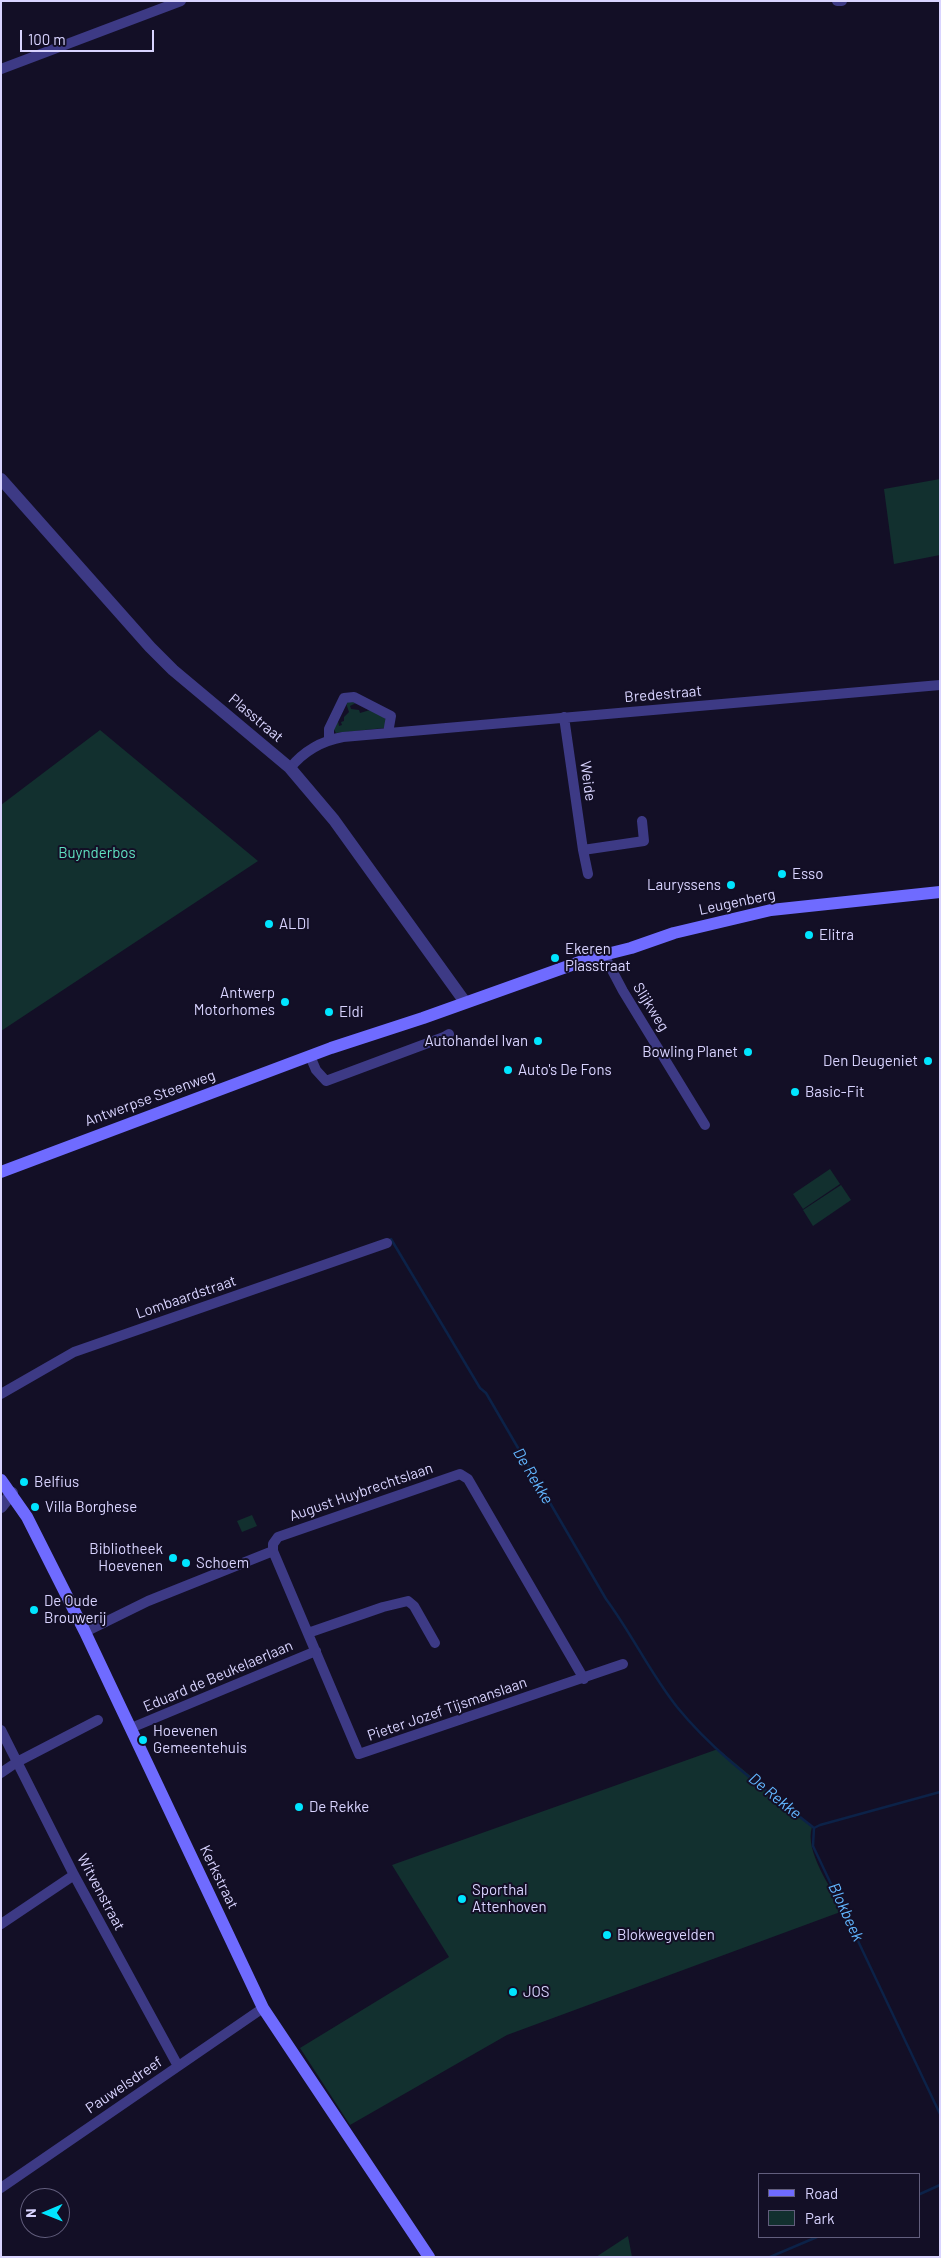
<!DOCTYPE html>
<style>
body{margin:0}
#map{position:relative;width:941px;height:2258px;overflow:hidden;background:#130f26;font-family:Barlow,sans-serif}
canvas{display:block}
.frame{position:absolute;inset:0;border:2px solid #d9d4ff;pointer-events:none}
.legend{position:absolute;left:758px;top:2173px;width:162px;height:65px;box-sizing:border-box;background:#130f26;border:1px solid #625e7d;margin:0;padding:6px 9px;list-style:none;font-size:15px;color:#d9d4ff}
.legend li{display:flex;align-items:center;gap:10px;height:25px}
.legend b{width:25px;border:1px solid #625e7d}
.north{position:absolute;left:20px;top:2188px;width:50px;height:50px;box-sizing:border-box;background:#130f26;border:1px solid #625e7d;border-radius:50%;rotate:269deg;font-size:14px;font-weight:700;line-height:20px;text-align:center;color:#d9d4ff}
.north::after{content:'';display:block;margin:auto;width:18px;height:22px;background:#00e5ff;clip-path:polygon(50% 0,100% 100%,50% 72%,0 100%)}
.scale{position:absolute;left:20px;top:30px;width:134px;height:22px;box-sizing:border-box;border:2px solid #d9d4ff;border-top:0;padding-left:6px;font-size:15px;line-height:18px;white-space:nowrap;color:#d9d4ff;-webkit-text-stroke:4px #130f26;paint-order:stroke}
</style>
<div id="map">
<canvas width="941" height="2258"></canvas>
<div class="frame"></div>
<ul class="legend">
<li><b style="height:6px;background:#6f6bff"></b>Road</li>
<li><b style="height:14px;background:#12302f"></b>Park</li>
</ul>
<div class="north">N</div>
<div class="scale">100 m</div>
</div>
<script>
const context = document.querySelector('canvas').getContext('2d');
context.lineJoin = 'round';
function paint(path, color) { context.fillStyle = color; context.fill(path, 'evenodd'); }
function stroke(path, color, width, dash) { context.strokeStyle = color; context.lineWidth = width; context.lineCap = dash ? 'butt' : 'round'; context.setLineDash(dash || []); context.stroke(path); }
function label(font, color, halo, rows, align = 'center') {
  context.font = font + ' Barlow,sans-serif'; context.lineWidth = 4; context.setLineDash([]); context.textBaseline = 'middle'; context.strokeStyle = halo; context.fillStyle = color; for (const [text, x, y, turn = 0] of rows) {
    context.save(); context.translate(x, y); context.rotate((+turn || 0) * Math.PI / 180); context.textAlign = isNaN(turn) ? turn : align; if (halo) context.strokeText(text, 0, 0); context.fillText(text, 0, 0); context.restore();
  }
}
paint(new Path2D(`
 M940,479V555L894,564L884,489Z
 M351,701L356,703L350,706L351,709L359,710L360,713L370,710L385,717L387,722L384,728L336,733L333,728L338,721L339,726L342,725L341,722L344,721V717L349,712L346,703Z
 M100,730L258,861L1,1031V805Z
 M830,1169L840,1184L803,1209L793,1194Z
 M841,1185L851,1200L813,1226L803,1210Z
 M252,1515L257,1526L242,1532L237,1521Z
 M718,1749L812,1827C804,1851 832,1889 843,1911L507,2035L350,2125L300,2048L449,1957L392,1865Z
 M628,2236L632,2257H596Z`), '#12302f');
stroke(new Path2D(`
 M391,1239L480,1388L486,1393L606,1599C632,1634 650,1673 677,1707C716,1755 766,1790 814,1828
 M940,1792L820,1825L814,1828L813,1846L940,2114
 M920,2194L940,2185
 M770,2257L817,2237`), '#0c2248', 2.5);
stroke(new Path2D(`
 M837,1H842
 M1,69L181,1
 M564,717L583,850L588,874
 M329,739V729L344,698L354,697L391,716L388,733
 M290,768C304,751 321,741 343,737L940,685
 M583,850L644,841L642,821
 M604,955L623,991L705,1125
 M310,1056L316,1070L326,1081L444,1037L449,1034
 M1,1394L74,1352L387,1243
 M273,1551L359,1754L623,1664
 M273,1551V1544L278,1537L460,1474L468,1479L584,1679
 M85,1632L148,1601L273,1551
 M308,1633L383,1607L408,1601L414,1606L435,1643
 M131,1728L316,1651
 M1,1730L74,1875L178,2066
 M1,1773L17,1762L98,1720
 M1,1924L74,1875
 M1,2188L263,2008`), '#3d3a85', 10);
stroke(new Path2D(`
 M1,479L150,647L173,670L290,768L334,820L465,1002
 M1,1507L12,1493`), '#3d3a85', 12);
stroke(new Path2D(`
 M1,1172L331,1048L423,1018L591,958L631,948L674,933L771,910L940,892
 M1,1480L27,1517L85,1632L263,2008L429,2257`), '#6f6bff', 12);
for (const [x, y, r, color] of [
 [782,874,5,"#00e5ff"],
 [731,885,5,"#00e5ff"],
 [269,924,5,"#00e5ff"],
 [809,935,5,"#00e5ff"],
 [555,958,5,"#00e5ff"],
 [285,1002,5,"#00e5ff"],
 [329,1012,5,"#00e5ff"],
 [538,1041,5,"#00e5ff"],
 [748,1052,5,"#00e5ff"],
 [928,1061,5,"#00e5ff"],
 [508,1070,5,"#00e5ff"],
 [795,1092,5,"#00e5ff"],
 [24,1482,5,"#00e5ff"],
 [35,1507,5,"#00e5ff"],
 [173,1558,5,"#00e5ff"],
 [186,1563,5,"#00e5ff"],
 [34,1610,5,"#00e5ff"],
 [143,1740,5,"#00e5ff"],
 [299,1807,5,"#00e5ff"],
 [462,1899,5,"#00e5ff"],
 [607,1935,5,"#00e5ff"],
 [513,1992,5,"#00e5ff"]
]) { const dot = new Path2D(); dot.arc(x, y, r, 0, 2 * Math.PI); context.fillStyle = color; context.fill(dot); stroke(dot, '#130f26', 2); }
label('15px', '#d9d4ff', '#130f26', [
 ["Bredestraat",663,694,-5],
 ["Plasstraat",256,718,40],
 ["Weide",588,781,82],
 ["Leugenberg",737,902,-12],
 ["Slijkweg",651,1007,58],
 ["Antwerpse Steenweg",150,1098,-20],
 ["Lombaardstraat",186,1297,-19],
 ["August Huybrechtslaan",361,1492,-19],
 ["Eduard de Beukelaerlaan",218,1676,-23],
 ["Pieter Jozef Tijsmanslaan",447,1709,-19],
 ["Kerkstraat",219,1877,64],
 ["Witvenstraat",101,1892,62],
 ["Pauwelsdreef",124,2085,-34]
]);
label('15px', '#5fe0c0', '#130f26', [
 ["Buynderbos",97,853]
]);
label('15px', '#d9d4ff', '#130f26', [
 ["Esso",792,874],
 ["Lauryssens",721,885,"right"],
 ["ALDI",279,924],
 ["Elitra",819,935],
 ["Ekeren",565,949],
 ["Plasstraat",565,966],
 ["Antwerp",275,993,"right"],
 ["Motorhomes",275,1010,"right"],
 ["Eldi",339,1012],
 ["Autohandel Ivan",528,1041,"right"],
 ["Bowling Planet",738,1052,"right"],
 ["Den Deugeniet",918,1061,"right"],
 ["Auto's De Fons",518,1070],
 ["Basic-Fit",805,1092],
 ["Belfius",34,1482],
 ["Villa Borghese",45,1507],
 ["Bibliotheek",163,1549,"right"],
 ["Hoevenen",163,1566,"right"],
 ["Schoem",196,1563],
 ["De Oude",44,1601],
 ["Brouwerij",44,1618],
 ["Hoevenen",153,1731],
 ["Gemeentehuis",153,1748],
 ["De Rekke",309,1807],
 ["Sporthal",472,1890],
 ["Attenhoven",472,1907],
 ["Blokwegvelden",617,1935],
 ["JOS",523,1992]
], 'left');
label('italic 16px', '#62b6ff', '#130f26', [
 ["De Rekke",533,1476,59],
 ["De Rekke",775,1796,39],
 ["Blokbeek",846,1912,65]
]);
</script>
